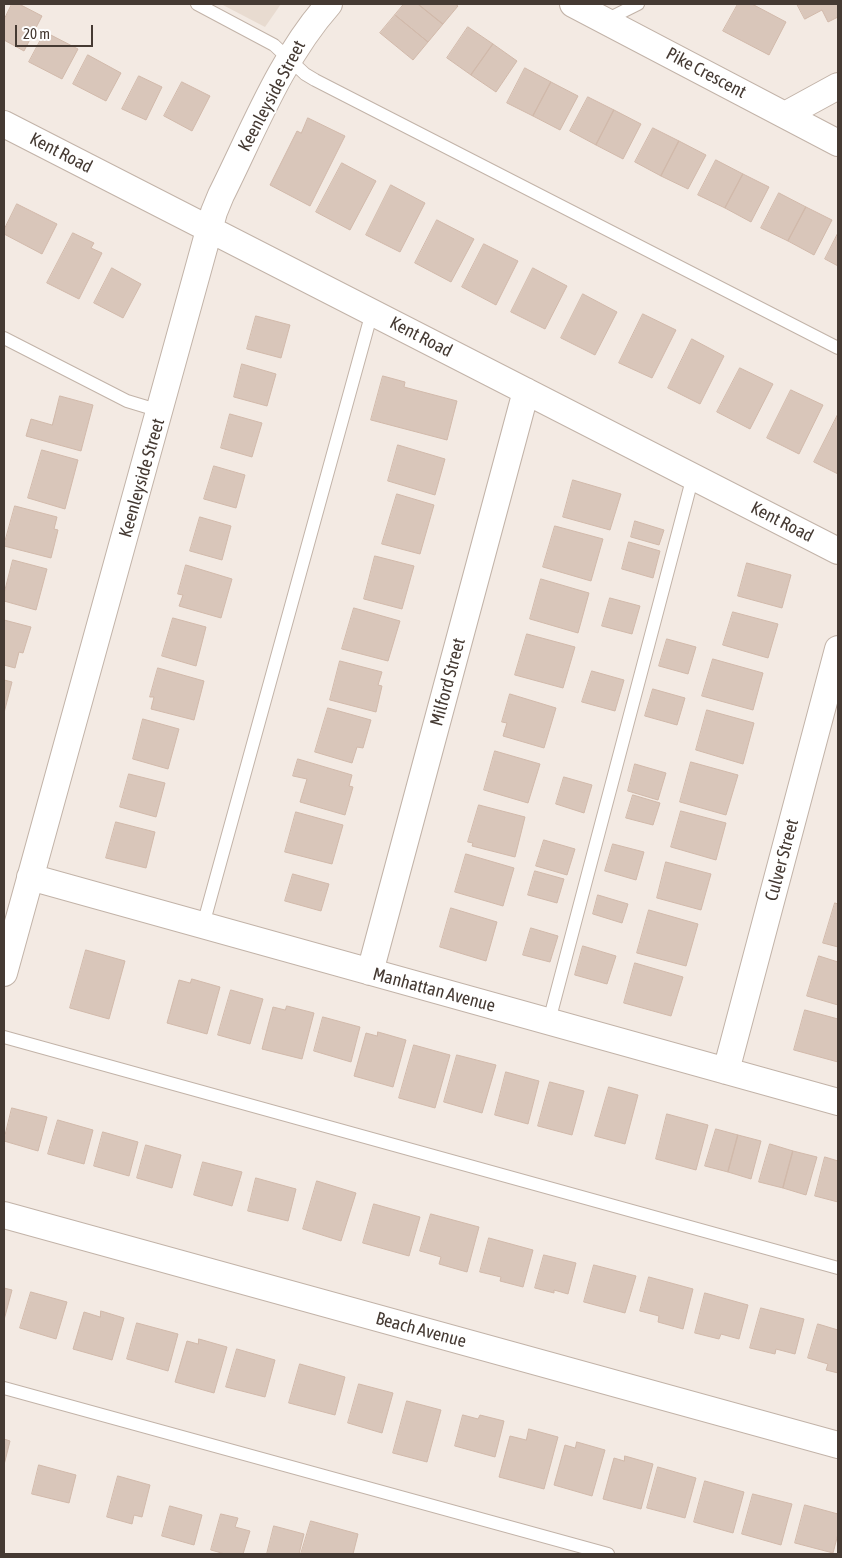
<!DOCTYPE html>
<style>
body{margin:0}
#map{position:relative;width:842px;height:1558px;overflow:hidden;background:#f3eae3;font-family:"Asap Condensed",sans-serif}
canvas{display:block}
.frame{position:absolute;inset:0;border:5px solid #453a33;pointer-events:none}
.scale{position:absolute;left:15px;top:25px;width:78px;height:22px;box-sizing:border-box;border:2px solid #453a33;border-top:0;padding-left:6px;font-size:15px;line-height:18px;white-space:nowrap;color:#453a33;-webkit-text-stroke:4px #fff;paint-order:stroke}
</style>
<div id="map">
<canvas width="842" height="1558"></canvas>
<div class="frame"></div>
<div class="scale">20 m</div>
</div>
<script>
const context = document.querySelector('canvas').getContext('2d');
context.lineJoin = 'round';
function paint(path, color) { context.fillStyle = color; context.fill(path, 'evenodd'); }
function stroke(path, color, width, dash) { context.strokeStyle = color; context.lineWidth = width; context.lineCap = dash ? 'butt' : 'round'; context.setLineDash(dash || []); context.stroke(path); }
function label(font, color, halo, rows, align = 'center') {
  context.font = font + ' "Asap Condensed",sans-serif'; context.lineWidth = 4; context.setLineDash([]); context.textBaseline = 'middle'; context.strokeStyle = halo; context.fillStyle = color; for (const [text, x, y, turn = 0] of rows) {
    context.save(); context.translate(x, y); context.rotate((+turn || 0) * Math.PI / 180); context.textAlign = isNaN(turn) ? turn : align; if (halo) context.strokeText(text, 0, 0); context.fillText(text, 0, 0); context.restore();
  }
}
paint(new Path2D(`
 M221,4H281L265,27Z`), '#e8dbd0');
const building = new Path2D(`
 M12,4H19L42,16L24,51L4,40V20Z
 M404,4H418L443,24L428,42L395,15Z
 M418,4H455L458,6L443,24Z
 M738,4H752L786,22L769,55L723,31Z
 M797,4H838V17L828,22L822,10L805,19Z
 M395,15L428,42L413,60L380,33Z
 M468,27L493,44L471,75L447,58Z
 M45,32L78,49L62,79L29,62Z
 M493,44L517,61L496,92L471,75Z
 M88,55L121,73L106,101L73,84Z
 M525,68L551,82L533,116L507,103Z
 M139,76L162,87L146,120L122,109Z
 M182,82L210,96L192,131L164,116Z
 M551,82L578,96L560,130L533,116Z
 M588,97L614,110L596,145L570,131Z
 M614,110L641,124L623,159L596,145Z
 M308,118L345,136L310,206L270,185L297,131L301,133Z
 M653,128L679,141L661,176L635,162Z
 M679,141L706,155L688,189L661,176Z
 M716,160L743,174L725,208L698,195Z
 M342,163L376,181L350,230L316,212Z
 M743,174L769,187L751,222L725,208Z
 M391,185L425,203L400,252L366,235Z
 M779,193L806,207L788,241L761,228Z
 M17,204L57,224L42,254L4,234V230Z
 M806,207L832,220L814,255L788,241Z
 M437,220L474,239L451,282L415,263Z
 M73,233L94,243L91,248L102,253L79,299L47,283Z
 M838,233V266L825,259Z
 M484,244L518,261L496,305L462,287Z
 M112,268L141,284L123,318L94,303Z
 M533,268L567,286L545,329L511,312Z
 M583,294L617,312L595,355L561,338Z
 M643,314L676,330L652,378L619,363Z
 M256,316L290,325L281,358L247,349Z
 M692,339L724,356L700,404L668,388Z
 M242,364L276,374L267,406L234,397Z
 M740,368L773,384L750,429L717,412Z
 M383,376L405,382L404,387L457,401L447,440L371,420Z
 M791,390L823,405L799,454L767,438Z
 M60,396L93,405L81,451L26,436L31,419L52,425Z
 M230,414L262,423L252,457L221,448Z
 M838,414V474L814,462Z
 M398,445L445,459L435,495L388,481Z
 M42,450L78,460L65,509L28,498Z
 M214,466L245,475L236,508L204,499Z
 M573,480L621,494L610,530L563,517Z
 M397,494L434,505L420,554L382,544Z
 M15,506L57,517L54,529L58,530L51,558L4,546Z
 M200,517L231,526L222,560L190,551Z
 M635,521L664,530L659,545L631,537Z
 M555,526L603,539L591,581L543,567Z
 M629,542L660,551L653,578L622,569Z
 M375,556L414,566L402,609L364,599Z
 M13,560L47,569L36,610L4,601V594Z
 M747,563L791,575L782,608L738,596Z
 M186,565L232,579L221,618L179,606L183,595L178,594Z
 M541,579L589,593L578,633L530,619Z
 M610,598L640,606L632,634L602,626Z
 M354,608L400,621L388,661L342,649Z
 M733,612L778,624L768,658L723,645Z
 M173,618L206,627L196,666L162,656Z
 M4,620L31,627L23,653L19,652L15,668L4,665Z
 M527,634L575,647L563,688L515,675Z
 M667,639L696,647L688,674L659,666Z
 M713,659L763,673L753,710L702,696Z
 M340,661L382,672L378,685L382,686L376,712L330,700Z
 M158,668L204,681L194,720L151,709L154,697H150Z
 M592,671L624,680L615,711L582,702Z
 M4,680L12,682L4,713Z
 M653,689L685,698L677,725L645,716Z
 M510,694L556,708L544,748L503,736L507,723L502,722Z
 M328,708L371,720L363,748L357,747L352,763L315,752Z
 M707,710L754,723L743,764L696,750Z
 M143,719L179,729L168,769L133,759Z
 M495,751L540,764L528,803L484,790Z
 M298,759L352,775L349,786L353,787L345,815L300,802L307,779L293,776Z
 M691,762L738,775L726,815L680,802Z
 M635,764L666,773L658,800L628,791Z
 M129,774L165,783L156,817L120,807Z
 M564,777L592,785L584,813L556,804Z
 M633,795L660,803L653,825L626,818Z
 M479,805L525,817L515,857L472,846L473,843L468,842Z
 M681,811L726,823L716,860L671,847Z
 M296,812L343,825L332,864L285,852Z
 M116,822L155,832L146,868L106,858Z
 M544,840L575,849L567,875L536,866Z
 M613,844L644,852L636,880L605,871Z
 M466,854L514,868L503,906L455,892Z
 M666,862L711,874L701,910L657,898Z
 M535,871L564,879L557,903L528,895Z
 M293,874L329,884L321,911L285,901Z
 M598,895L628,904L622,923L593,914Z
 M835,903L838,904V947L823,943Z
 M451,908L497,922L486,961L440,947Z
 M649,910L698,924L686,966L637,953Z
 M531,928L558,936L550,962L523,955Z
 M583,946L616,956L607,984L575,975Z
 M86,950L125,961L109,1019L70,1008Z
 M819,956L838,962V1005L807,996Z
 M635,963L683,977L671,1016L624,1003Z
 M192,979L220,987L207,1034L167,1023L179,980L190,983Z
 M231,990L263,999L250,1044L218,1035Z
 M287,1006L314,1013L302,1059L262,1049L273,1007L285,1010Z
 M805,1010L838,1019V1062L794,1050Z
 M323,1017L360,1027L351,1062L314,1051Z
 M378,1032L406,1040L393,1087L354,1076L366,1033L377,1036Z
 M414,1045L450,1055L435,1108L399,1098Z
 M457,1055L496,1065L482,1113L444,1102Z
 M506,1072L539,1081L528,1124L495,1115Z
 M550,1082L584,1091L572,1135L538,1126Z
 M609,1087L638,1095L625,1144L595,1136Z
 M12,1108L47,1117L38,1151L4,1141Z
 M667,1114L708,1125L696,1170L656,1159Z
 M58,1120L93,1130L84,1164L48,1154Z
 M716,1129L738,1135L728,1172L705,1166Z
 M103,1132L138,1142L129,1176L94,1166Z
 M738,1135L761,1141L751,1179L728,1172Z
 M770,1144L793,1151L783,1188L759,1182Z
 M146,1145L181,1155L172,1188L137,1178Z
 M793,1151L817,1157L806,1195L783,1188Z
 M825,1157L838,1161V1202L815,1196Z
 M203,1162L242,1172L232,1206L194,1195Z
 M256,1178L296,1189L288,1221L248,1211Z
 M317,1181L356,1193L341,1241L303,1229Z
 M374,1204L420,1217L409,1256L363,1243Z
 M431,1214L479,1227L467,1272L439,1264L441,1257L420,1251Z
 M489,1238L533,1250L523,1287L500,1281L501,1277L480,1272Z
 M544,1255L576,1263L568,1294L554,1290V1293L535,1288Z
 M594,1265L636,1276L625,1313L584,1302Z
 M649,1277L693,1289L683,1329L658,1322L659,1316L640,1311Z
 M4,1288L12,1290L4,1320Z
 M31,1292L67,1302L56,1339L20,1328Z
 M705,1293L748,1305L739,1339L721,1334L719,1339L695,1333Z
 M761,1308L804,1319L795,1354L776,1349L775,1354L750,1348Z
 M101,1311L124,1318L112,1360L73,1349L84,1312L100,1317Z
 M137,1323L178,1334L168,1371L127,1359Z
 M818,1324L838,1330V1373L826,1370L828,1364L808,1358Z
 M199,1339L227,1347L214,1393L175,1382L187,1341L198,1344Z
 M237,1349L275,1360L265,1397L226,1387Z
 M300,1364L345,1377L335,1415L289,1403Z
 M359,1384L393,1393L382,1433L348,1423Z
 M407,1401L441,1410L427,1462L393,1453Z
 M463,1415L478,1419L480,1415L504,1421L495,1457L455,1446Z
 M529,1429L558,1437L544,1489L499,1477L510,1436L526,1440Z
 M4,1439L10,1441L4,1465Z
 M577,1442L605,1450L592,1496L554,1485L565,1445L575,1448Z
 M625,1456L653,1464L641,1509L603,1499L614,1458L624,1461Z
 M39,1465L76,1475L69,1503L32,1494Z
 M658,1467L696,1478L685,1518L647,1508Z
 M118,1476L150,1485L142,1517L134,1515L132,1524L107,1517Z
 M705,1481L744,1492L733,1533L694,1522Z
 M753,1494L792,1504L781,1545L742,1534Z
 M805,1505L838,1514V1534L833,1553L795,1543Z
 M170,1506L202,1515L194,1545L162,1536Z
 M221,1514L238,1518L235,1527L250,1531L243,1554H225L211,1550Z
 M311,1521L358,1534L353,1554H301Z
 M274,1526L304,1534L299,1554H267Z`);
paint(building, '#d9c6ba');
stroke(building, '#d1b9aa', 1);
const service = new Path2D(`
 M197,4L274,45L305,74L315,80L838,348
 M606,20L638,4
 M4,338L127,401L160,411
 M203,925L372,312
 M549,1021L693,476
 M4,1037L838,1268
 M4,1388L608,1554`);
const minor = new Path2D(`
 M573,4L838,143
 M785,115L838,86
 M4,124L838,551
 M30,877L838,1102
 M370,972L526,391
 M4,973L214,212L221,195C253,131 281,58 329,4
 M726,1071L838,649
 M4,1215L838,1445`);
stroke(service, '#c2b3a8', 14);
stroke(minor, '#c2b3a8', 28);
stroke(service, '#fff', 12);
stroke(minor, '#fff', 26);
label('18px', '#453a33', '#fff', [
 ["Pike Crescent",706,73,28],
 ["Keenleyside Street",272,96,-62],
 ["Kent Road",61,153,27],
 ["Kent Road",421,337,27],
 ["Keenleyside Street",142,478,-74],
 ["Kent Road",782,522,27],
 ["Milford Street",448,682,-75],
 ["Culver Street",782,860,-75],
 ["Manhattan Avenue",434,990,15],
 ["Beach Avenue",421,1330,15]
]);
</script>
